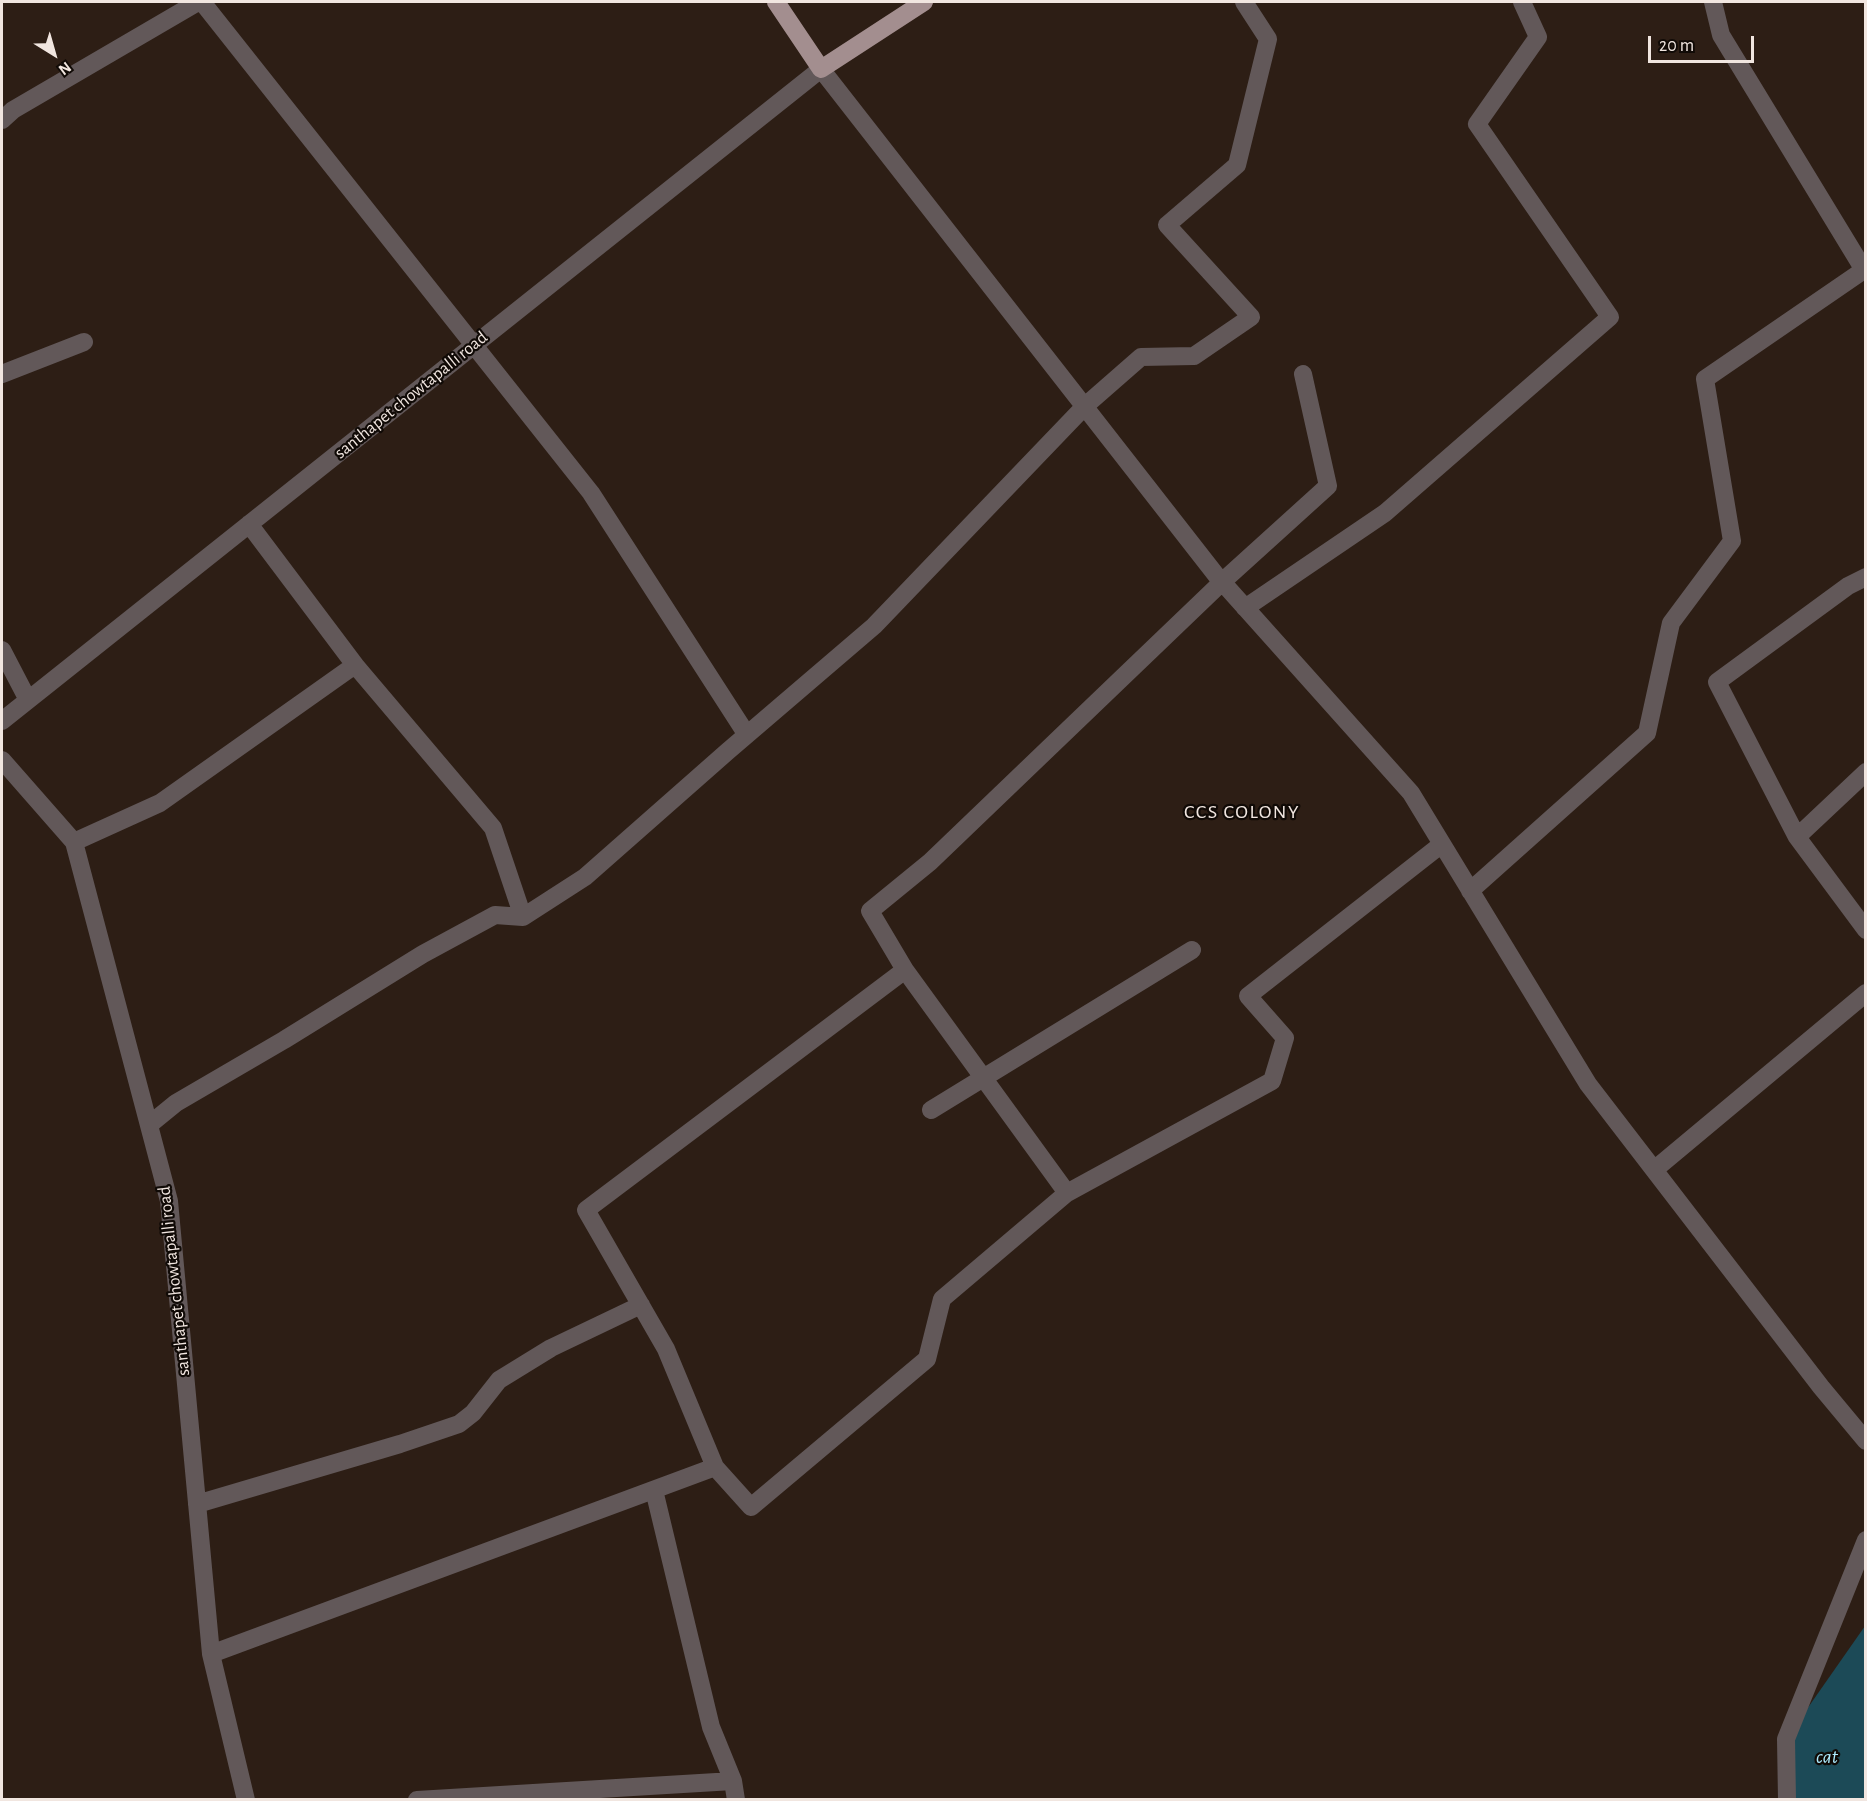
<!DOCTYPE html>
<style>
body{margin:0}
#map{position:relative;width:1867px;height:1801px;overflow:hidden;background:#2d1e15;font-family:"Alegreya Sans",sans-serif}
canvas{display:block}
.frame{position:absolute;inset:0;border:3px solid #f1e6e0;pointer-events:none}
.north{position:absolute;left:24px;top:24px;width:60px;height:60px;-webkit-text-stroke:4px #100a06;paint-order:stroke;rotate:143deg;font-size:16px;font-weight:700;line-height:24px;text-align:center;color:#f1e6e0}
.north::after{content:'';display:block;margin:auto;width:21px;height:27px;background:#f1e6e0;clip-path:polygon(50% 0,100% 100%,50% 72%,0 100%)}
.scale{position:absolute;left:1648px;top:36px;width:106px;height:27px;box-sizing:border-box;border:3px solid #f1e6e0;border-top:0;padding-left:8px;font-size:18px;line-height:21px;white-space:nowrap;color:#f1e6e0;-webkit-text-stroke:4px #100a06;paint-order:stroke}
</style>
<div id="map">
<canvas width="1867" height="1801"></canvas>
<div class="frame"></div>
<div class="north">N</div>
<div class="scale">20 m</div>
</div>
<script>
const context = document.querySelector('canvas').getContext('2d');
context.lineJoin = 'round';
function paint(path, color) { context.fillStyle = color; context.fill(path, 'evenodd'); }
function stroke(path, color, width, dash) { context.strokeStyle = color; context.lineWidth = width; context.lineCap = dash ? 'butt' : 'round'; context.setLineDash(dash || []); context.stroke(path); }
function label(font, color, halo, rows, align = 'center') {
  context.font = font + ' "Alegreya Sans",sans-serif'; context.lineWidth = 4.5; context.setLineDash([]); context.textBaseline = 'middle'; context.strokeStyle = halo; context.fillStyle = color; for (const [text, x, y, turn = 0] of rows) {
    context.save(); context.translate(x, y); context.rotate((+turn || 0) * Math.PI / 180); context.textAlign = isNaN(turn) ? turn : align; if (halo) context.strokeText(text, 0, 0); context.fillText(text, 0, 0); context.restore();
  }
}
paint(new Path2D(`
 M1865,1626V1799H1787L1786,1739Z`), '#1c4a57');
stroke(new Path2D(`
 M202,2L591,493L747,735
 M1713,2L1721,35L1864,270L1866,269
 M2,120L13,110L198,2
 M2,374L84,342
 M1245,608L1385,513L1610,317L1477,124L1538,37L1522,2
 M2,650L28,700
 M355,665L493,828L523,917
 M2,721L821,69L1216,575L1411,793L1588,1084L1821,1387L1866,1441
 M2,760L74,842L169,1201L211,1654L246,1800
 M1866,772L1797,837L1866,930
 M1797,837L1717,682L1848,586L1866,577
 M74,842L160,803L355,665L249,524
 M1470,891L1647,733L1671,623L1732,541L1705,379L1864,270
 M905,970L1067,1193
 M931,1110L1192,950
 M149,1125L176,1103L284,1040L423,954L495,915L523,917L585,877L728,751L874,626L1085,406L1141,357L1194,356L1251,317L1167,225L1237,165L1268,39L1244,2
 M1654,1170L1866,993
 M715,1467L751,1507L927,1359L942,1299L1067,1193L1272,1081L1285,1038L1248,996L1442,844
 M654,1490L711,1727L733,1781L736,1800
 M197,1504L400,1444L459,1424L473,1413L499,1380L551,1348L641,1305
 M211,1654L715,1467L666,1349L586,1210L905,970L870,911L930,862L1222,582L1328,486L1303,374
 M417,1800L733,1781
 M1787,1800L1786,1739L1866,1540`), '#625859', 18);
stroke(new Path2D(`
 M776,2L821,69L924,2`), '#a38e8f', 18);
label('18px', '#f1e6e0', '#100a06', [
 ["santhapet chowtapalli road",411,395,-39],
 ["santhapet chowtapalli road",174,1281,-96]
]);
context.letterSpacing = '1.5px';
label('20px', '#f1e6e0', '#100a06', [
 ["CCS COLONY",1242,812]
]);
context.letterSpacing = '0px';
label('italic 20px', '#adebfe', '#100a06', [
 ["cat",1827,1757]
]);
</script>
